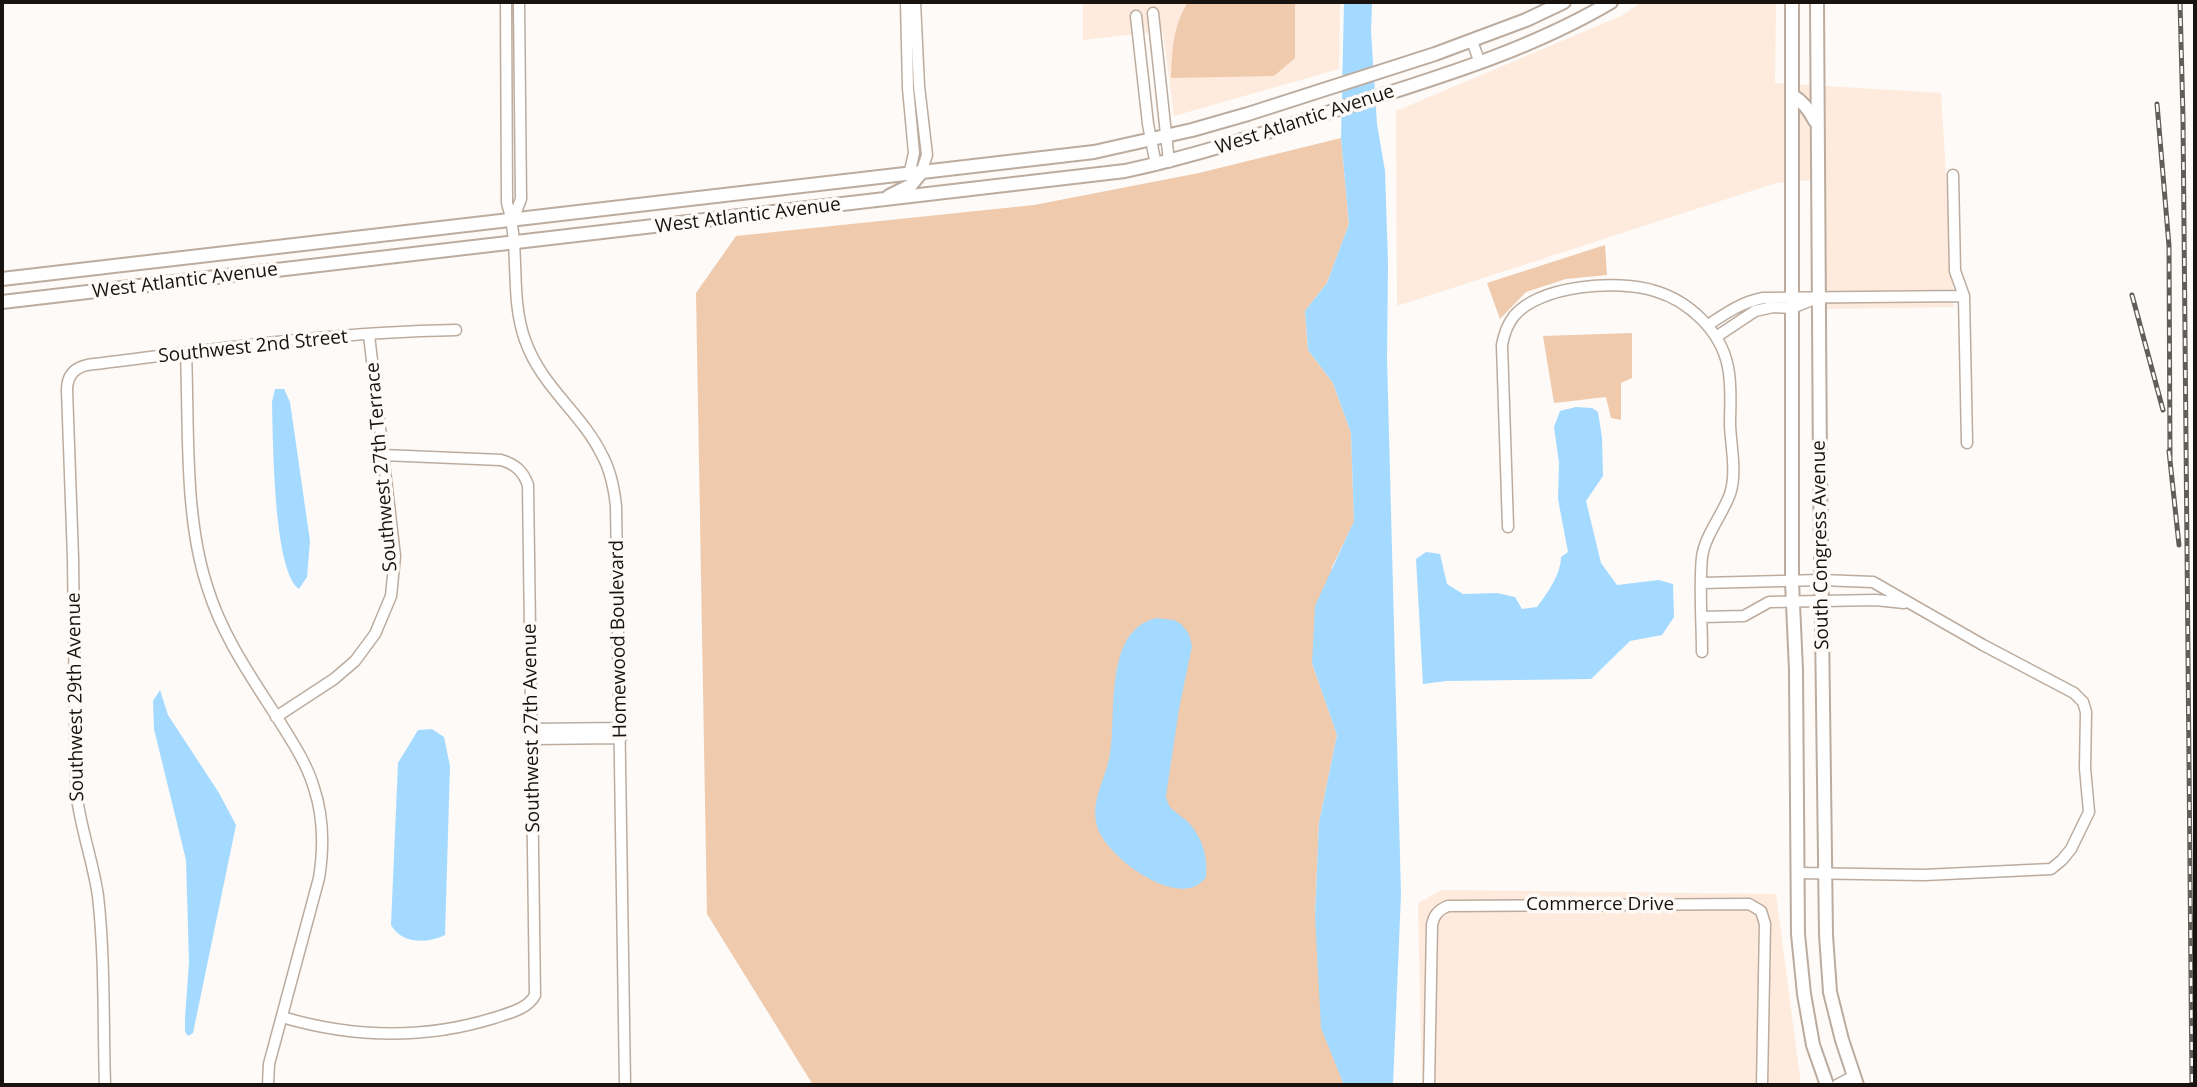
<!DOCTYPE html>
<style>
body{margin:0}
#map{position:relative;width:2197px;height:1087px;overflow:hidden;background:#fdfaf7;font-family:"Open Sans",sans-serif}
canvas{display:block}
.frame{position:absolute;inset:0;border:4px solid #18130e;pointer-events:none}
</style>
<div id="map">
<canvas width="2197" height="1087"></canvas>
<div class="frame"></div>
</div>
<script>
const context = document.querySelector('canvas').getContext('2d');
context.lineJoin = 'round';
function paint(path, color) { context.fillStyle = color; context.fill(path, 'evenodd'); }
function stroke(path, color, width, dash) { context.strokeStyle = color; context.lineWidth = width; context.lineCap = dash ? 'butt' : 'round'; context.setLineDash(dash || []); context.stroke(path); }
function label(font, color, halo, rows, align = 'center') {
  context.font = font + ' "Open Sans",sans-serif'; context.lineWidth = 7; context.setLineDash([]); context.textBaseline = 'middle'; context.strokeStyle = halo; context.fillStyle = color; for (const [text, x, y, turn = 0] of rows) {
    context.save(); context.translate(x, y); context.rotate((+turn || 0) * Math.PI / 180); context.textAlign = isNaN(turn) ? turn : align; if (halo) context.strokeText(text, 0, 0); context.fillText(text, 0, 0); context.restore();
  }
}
paint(new Path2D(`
 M1083,2H1340L1339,69L1174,116L1163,31L1083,40Z
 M1642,2H1776L1775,83L1941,93L1954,307L1826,309L1824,179L1776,183L1397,306L1396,111L1621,16Z
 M1442,890L1776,894L1801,1085H1422L1418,903Z`), '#feebdd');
paint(new Path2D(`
 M1188,2H1295V58L1274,76L1171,78C1172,50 1173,26 1188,2Z
 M1341,138L1349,224L1327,283L1305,311L1308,350L1333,383L1351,433L1354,522L1332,567L1312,663L1337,735L1319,823L1315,916L1340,1074L1344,1085H813L707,914L696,293L736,236L1034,205L1199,173Z
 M1605,245L1607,275L1566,279L1526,292L1500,319L1487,283Z
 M1632,333V378L1621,383V420L1611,418L1606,397L1554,403L1543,336Z`), '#efcaad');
paint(new Path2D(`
 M1344,2H1372L1371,31L1377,124L1385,171L1388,263L1387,358L1401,894L1393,1085H1344L1321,1028L1315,916L1319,823L1337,735L1312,663L1315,606L1354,521L1351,433L1333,383L1308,350L1305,311L1327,283L1349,224L1341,138Z
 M275,389H284L290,402L310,541L307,577L299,589C273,571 273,436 272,402Z
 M1576,407L1592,408L1598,412L1602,437L1603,476L1586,501L1601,563L1617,585L1659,580L1673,584L1674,617L1662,635L1630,641L1591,679L1446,681L1423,684L1416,559L1426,552L1440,554L1447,584L1463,594L1497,593L1515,597L1522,609L1537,607C1547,594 1561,574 1561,557L1568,552L1558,499L1559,463L1554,427L1560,411Z
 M1156,618L1174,620L1181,624L1189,634L1192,646L1179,709L1166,796C1168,810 1178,813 1187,821C1202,836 1208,856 1206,877C1182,913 1105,857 1097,826C1090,800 1106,779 1110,754C1117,714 1103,631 1156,618Z
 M160,690L168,715L219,793L236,825L193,1033L188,1036L185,1032V1018L189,962L186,860L154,729L153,701Z
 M432,729L444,737L450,766L445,935C427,944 402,944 391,925L398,763L418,730Z`), '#a4daff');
const minor = new Path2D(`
 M506,2L507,203C521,247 509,295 525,340C542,388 581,412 602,455C611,471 614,488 616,506L625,1085
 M906,2L908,88L914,153L909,175
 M915,2L919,86L927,155L921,173
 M1153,13L1169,162
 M1136,16L1148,124L1156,165
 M1472,41L1480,63
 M1953,175L1955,271L1964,296L1967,443
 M513,220L521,199L519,2
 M1708,325C1726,313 1742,302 1763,298L1964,296
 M1716,337L1755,311L1773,307L1792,308L1812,300
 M186,353C189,428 184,515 207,586C222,636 252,678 280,722C293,743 307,764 314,788C324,818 324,847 319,878L269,1064L268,1085
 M1508,527L1502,345C1504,334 1507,325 1514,316C1540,285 1618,279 1655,291C1689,301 1721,331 1728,367C1732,387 1730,406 1730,425C1731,447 1737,473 1730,494C1723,514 1705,535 1702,557C1699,586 1702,622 1702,652
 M1702,583L1821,580L1873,582L1983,645L2074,693L2083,702L2086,712L2085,768L2089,812L2071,849L2062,860L2051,869L1924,875L1798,873
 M1702,617L1744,616L1769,602L1876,600L1904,603
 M276,717L334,679L355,661L375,634L391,596L395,556L369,335
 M532,729L621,728
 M533,739L621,738
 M282,1017C353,1038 423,1040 494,1018C509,1013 528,1009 535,995L528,485C523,471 515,464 501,460L383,455
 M105,1085C103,1023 105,958 98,896C93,861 80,827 76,791L73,558L67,390C67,376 74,368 87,365C209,350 332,332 456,330
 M1429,1085L1432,925C1434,915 1438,910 1448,906L1749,904L1761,911L1765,924L1762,1085
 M1837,1085L1854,1076`);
const major = new Path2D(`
 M1792,2V582L1796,670L1798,934L1804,994L1813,1045L1827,1085
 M1817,2L1820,472L1826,935L1830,992L1842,1040L1857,1085
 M1792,95C1803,102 1809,109 1815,121
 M889,196L911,185L921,173
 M2,279L1094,152L1192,130L1248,114L1435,54L1526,20L1564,2
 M2,302L1125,171C1200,155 1271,131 1345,107C1436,78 1528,51 1611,2`);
stroke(minor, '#bcac9f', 13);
stroke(major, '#bcac9f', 16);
stroke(minor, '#fff', 10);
stroke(major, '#fff', 12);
const rail = new Path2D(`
 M2180,2L2183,118L2192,1085
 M2157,104L2169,246L2170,461
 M2132,295L2163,410
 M2169,451L2179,545`);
stroke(rail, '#615d58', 5);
stroke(rail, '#fdfaf7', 2.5, [8]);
label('19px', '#18130e', '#fdfaf7', [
 ["West Atlantic Avenue",1305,120,-18],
 ["West Atlantic Avenue",748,216,-7],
 ["West Atlantic Avenue",185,281,-7],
 ["Southwest 2nd Street",253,347,-6],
 ["Southwest 27th Terrace",382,467,-95],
 ["South Congress Avenue",1821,545,-91],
 ["Homewood Boulevard",619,639,-91],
 ["Southwest 29th Avenue",76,697,-91],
 ["Southwest 27th Avenue",532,728,-91],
 ["Commerce Drive",1600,905]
]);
</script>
